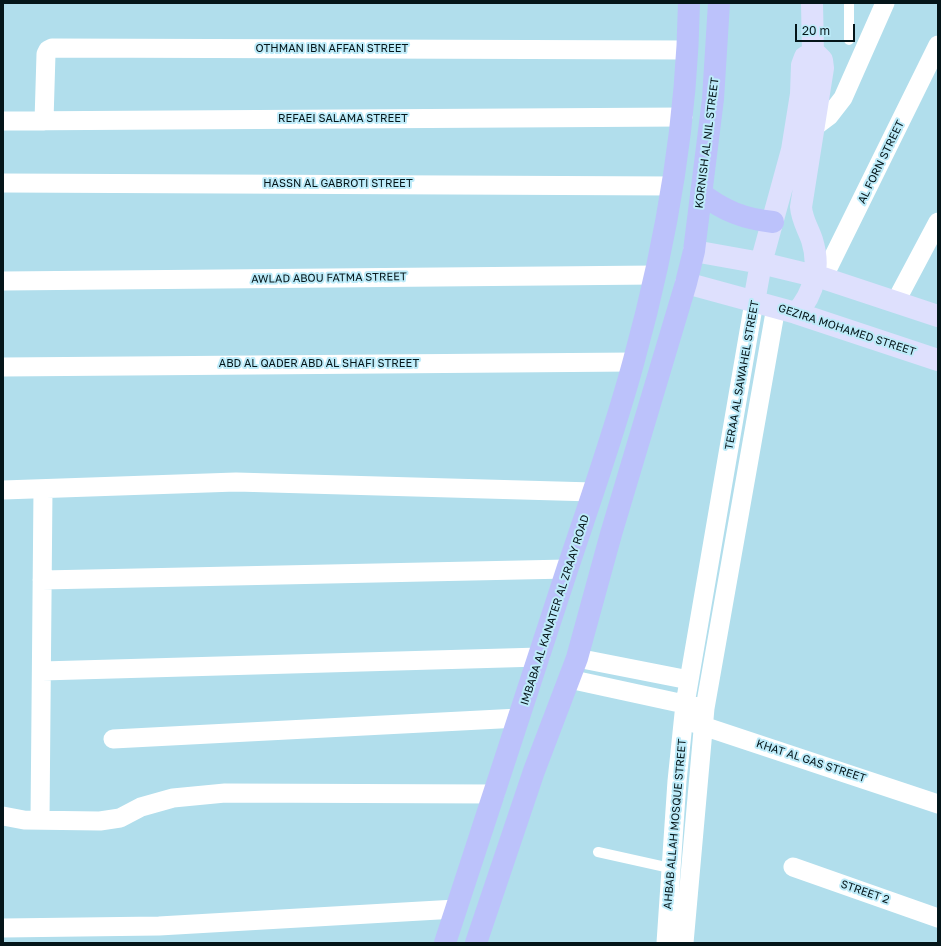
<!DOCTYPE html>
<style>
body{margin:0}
#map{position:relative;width:941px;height:946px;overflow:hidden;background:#b1deec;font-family:"Golos Text",sans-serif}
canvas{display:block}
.frame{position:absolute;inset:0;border:4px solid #041519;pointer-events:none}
.scale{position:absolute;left:795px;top:24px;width:60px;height:18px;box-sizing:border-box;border:2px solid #041519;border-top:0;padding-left:5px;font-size:12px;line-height:14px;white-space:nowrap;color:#041519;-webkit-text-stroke:3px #bdebf9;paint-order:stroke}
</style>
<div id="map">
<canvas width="941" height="946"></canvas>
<div class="frame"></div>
<div class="scale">20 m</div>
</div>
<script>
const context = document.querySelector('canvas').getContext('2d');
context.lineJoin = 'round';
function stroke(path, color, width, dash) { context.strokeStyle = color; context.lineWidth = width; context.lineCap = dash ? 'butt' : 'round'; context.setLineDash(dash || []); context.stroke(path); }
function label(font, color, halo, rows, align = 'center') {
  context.font = font + ' "Golos Text",sans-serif'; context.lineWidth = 4; context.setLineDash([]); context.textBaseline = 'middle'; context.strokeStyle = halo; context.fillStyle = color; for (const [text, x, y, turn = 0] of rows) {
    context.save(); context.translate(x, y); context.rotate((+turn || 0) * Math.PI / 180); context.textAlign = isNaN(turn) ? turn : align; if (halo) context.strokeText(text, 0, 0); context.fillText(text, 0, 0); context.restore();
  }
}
stroke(new Path2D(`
 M849,3V40
 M598,852L670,868`), '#fff', 10);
stroke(new Path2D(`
 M3,121L683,117
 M44,121L46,54L48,50L52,48L688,50
 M813,128L829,116L843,98L885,3
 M3,183L673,186
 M823,278L938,45
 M3,281L656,275
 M896,301L938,222
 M3,367L634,362
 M3,490L236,482L593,492
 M42,580L568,569
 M577,658L689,680
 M42,671L540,657
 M569,679L698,707
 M691,722L938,804
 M113,739L519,718
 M3,816L24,820L100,821L120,818L141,807L173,798L225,793L495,794
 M40,820L43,489
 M793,867L938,918
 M3,928L159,926L456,909
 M666,943L677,781L685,704L754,302
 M684,943L705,708L776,307`), '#fff', 19);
stroke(new Path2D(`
 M812,3L813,54
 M694,251L761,263L823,278L938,316
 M686,283L796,313L938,360
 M754,302L761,263L792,150L801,94L802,65L805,57L809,55H817L822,60L823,68L801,207C802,220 808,228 812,240C820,265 815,294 796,313`), '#dee0fd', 22);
stroke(new Path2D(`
 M701,193C723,211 745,219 773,222
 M445,943C485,818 527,695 567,570C590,501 615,431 634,360C666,244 687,124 689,3
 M476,943L534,771L577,658L611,534L686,283L694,251L713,99L719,3`), '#bcc2fb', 22);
label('11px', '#041519', '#bdebf9', [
 ["OTHMAN IBN AFFAN STREET",332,49],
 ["REFAEI SALAMA STREET",343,119],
 ["KORNISH AL NIL STREET",707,143,-83],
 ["AL FORN STREET",881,162,-64],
 ["HASSN AL GABROTI STREET",338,184],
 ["AWLAD ABOU FATMA STREET",329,278,-1],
 ["GEZIRA MOHAMED STREET",847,330,18],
 ["ABD AL QADER ABD AL SHAFI STREET",319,364],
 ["TERAA AL SAWAHEL STREET",742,375,-80],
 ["IMBABA AL KANATER AL ZRAAY ROAD",555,610,-72],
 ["KHAT AL GAS STREET",811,761,18],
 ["AHBAB ALLAH MOSQUE STREET",675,824,-85],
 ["STREET 2",865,892,19]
]);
</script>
